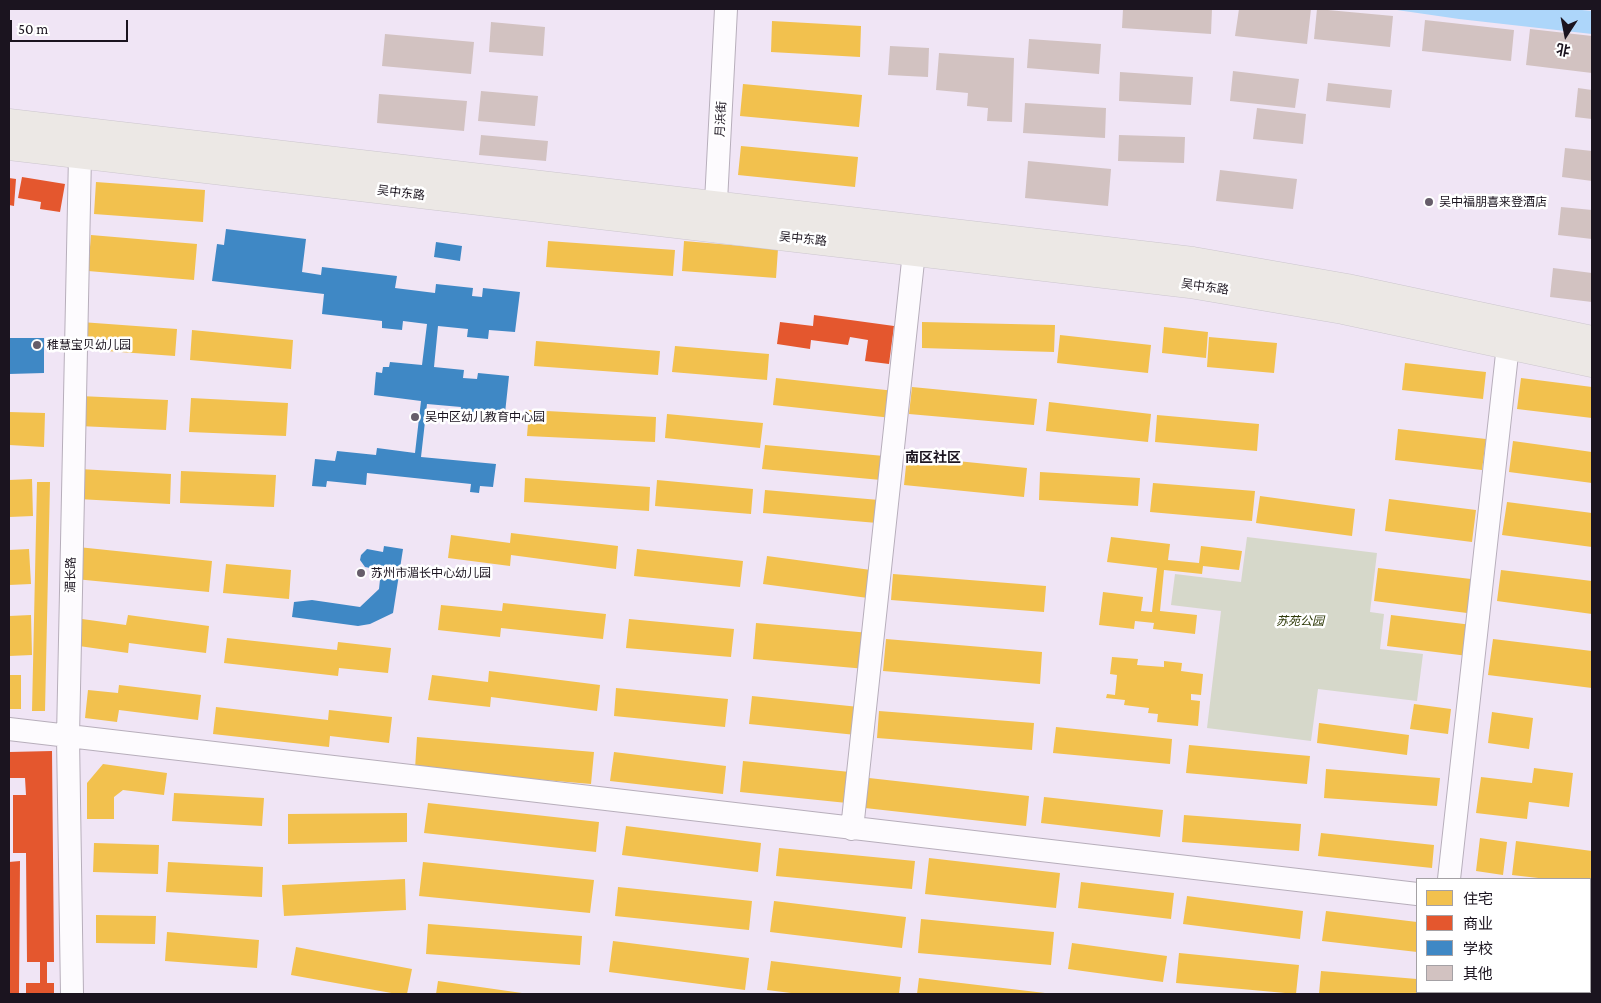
<!DOCTYPE html>
<meta charset="utf-8">
<style>
body{margin:0}
#map{position:relative;width:1601px;height:1003px;overflow:hidden;background:#f0e5f5;font-family:"Crimson Pro","Noto Sans SC",serif}
canvas{display:block}
.frame{position:absolute;inset:0;border:10px solid #1b141f;pointer-events:none}
.legend{position:absolute;left:1416px;top:878px;width:175px;height:115px;box-sizing:border-box;background:#fff;border:1px solid #a4a1a5;margin:0;padding:6px 9px;list-style:none;font-size:15px;color:#1b141f}
.legend li{display:flex;align-items:center;gap:10px;height:25px}
.legend b{width:25px;border:1px solid #a4a1a5}
.north{position:absolute;left:1541px;top:10px;width:50px;height:50px;-webkit-text-stroke:4px #fff;paint-order:stroke;rotate:191deg;font-size:14px;font-weight:700;line-height:20px;text-align:center;color:#1b141f}
.north::after{content:'';display:block;margin:auto;width:18px;height:22px;background:#1b141f;clip-path:polygon(50% 0,100% 100%,50% 72%,0 100%)}
.scale{position:absolute;left:10px;top:20px;width:118px;height:22px;box-sizing:border-box;border:2px solid #1b141f;border-top:0;padding-left:6px;font-size:15px;line-height:18px;white-space:nowrap;color:#1b141f;-webkit-text-stroke:4px #fff;paint-order:stroke}
</style>
<div id="map">
<canvas width="1601" height="1003"></canvas>
<div class="frame"></div>
<ul class="legend">
<li><b style="height:14px;background:#f2c14e"></b>住宅</li>
<li><b style="height:14px;background:#e4572e"></b>商业</li>
<li><b style="height:14px;background:#3f88c5"></b>学校</li>
<li><b style="height:14px;background:#d2c2c1"></b>其他</li>
</ul>
<div class="north">北</div>
<div class="scale">50 m</div>
</div>
<script>
const context = document.querySelector('canvas').getContext('2d');
context.lineJoin = 'round';
function paint(path, color) { context.fillStyle = color; context.fill(path, 'evenodd'); }
function stroke(path, color, width, dash) { context.strokeStyle = color; context.lineWidth = width; context.lineCap = dash ? 'butt' : 'round'; context.setLineDash(dash || []); context.stroke(path); }
function label(font, color, halo, rows, align = 'center') {
  context.font = font + ' "Crimson Pro","Noto Sans SC",serif'; context.lineWidth = 5; context.setLineDash([]); context.textBaseline = 'middle'; context.strokeStyle = halo; context.fillStyle = color; for (const [text, x, y, turn = 0] of rows) {
    context.save(); context.translate(x, y); context.rotate((+turn || 0) * Math.PI / 180); context.textAlign = isNaN(turn) ? turn : align; if (halo) context.strokeText(text, 0, 0); context.fillText(text, 0, 0); context.restore();
  }
}
paint(new Path2D(`
 M1247,537L1377,553L1370,612L1384,614L1380,649L1423,654L1417,701L1318,689L1311,741L1207,728L1221,611L1171,605L1175,574L1241,582Z`), '#d6d8ca');
paint(new Path2D(`
 M1390,9H1572L1592,11V34L1459,19Z`), '#add6fa');
paint(new Path2D(`
 M772,21L861,26L860,57L771,52Z
 M743,84L862,95L859,127L740,116Z
 M741,146L858,157L855,187L738,175Z
 M96,182L205,190L203,222L94,214Z
 M91,235L197,244L194,280L88,271Z
 M548,241L675,250L673,276L546,267Z
 M684,241L778,249L776,278L682,271Z
 M81,322L177,329L175,356L79,349Z
 M922,322L1055,325L1054,352L922,348Z
 M1164,327L1208,332L1206,358L1162,353Z
 M192,330L293,340L291,369L190,360Z
 M1060,335L1151,345L1148,373L1057,363Z
 M1209,337L1277,343L1274,373L1207,367Z
 M536,341L660,351L658,375L534,366Z
 M675,346L769,354L767,380L672,372Z
 M1405,363L1486,372L1483,399L1402,390Z
 M776,378L895,391L892,418L773,405Z
 M1521,378L1592,387V418L1517,409Z
 M912,387L1037,399L1034,425L909,414Z
 M80,396L168,400L166,430L79,426Z
 M191,398L288,403L286,436L189,432Z
 M1049,402L1151,414L1148,442L1046,431Z
 M529,410L656,417L655,442L527,436Z
 M9,412L45,413L44,447L9,445Z
 M667,414L763,423L760,448L665,438Z
 M1157,415L1259,424L1257,451L1155,442Z
 M1398,429L1486,439L1482,470L1395,460Z
 M1513,441L1592,452V483L1509,472Z
 M765,445L884,456L881,480L762,469Z
 M907,456L1027,468L1024,497L904,485Z
 M79,469L171,474L170,504L78,499Z
 M181,471L276,475L274,507L180,503Z
 M1040,472L1140,478L1138,506L1039,500Z
 M525,478L650,487L649,511L524,502Z
 M32,479L33,516L9,517V480Z
 M657,480L753,489L751,514L655,506Z
 M37,482H50L45,711H32Z
 M1153,483L1255,491L1252,521L1150,512Z
 M765,490L879,500L877,523L763,513Z
 M1260,496L1355,509L1352,536L1256,523Z
 M1389,499L1476,510L1472,542L1385,531Z
 M1507,502L1592,513V547L1502,535Z
 M511,533L618,546L616,569L511,555L510,566L448,558L451,535L510,543Z
 M1111,537L1170,544L1168,560L1199,563L1201,546L1242,551L1239,570L1203,566L1202,574L1164,570L1160,611L1197,615L1195,634L1153,629L1154,623L1135,621L1134,629L1099,625L1103,592L1143,597L1141,611L1152,612L1157,568L1107,562Z
 M78,547L212,561L209,592L75,579Z
 M29,549L31,584L9,585V550Z
 M637,549L743,561L740,587L634,576Z
 M767,556L871,570L868,598L763,584Z
 M226,564L291,570L289,599L223,593Z
 M1378,568L1471,579L1467,613L1374,601Z
 M1501,570L1592,581V614L1497,601Z
 M893,574L1046,586L1044,612L891,600Z
 M503,603L606,614L603,639L501,628L500,637L438,630L441,605L502,611Z
 M31,615L32,655L9,656V616Z
 M128,615L209,626L206,653L129,643L128,653L79,646L82,619L126,625Z
 M1391,615L1472,625L1468,656L1387,646Z
 M629,619L734,629L731,657L626,648Z
 M756,623L870,633L866,669L753,659Z
 M227,638L337,650L338,642L391,648L388,673L339,668L338,676L224,663Z
 M886,639L1042,652L1040,684L883,671Z
 M1493,639L1592,651V688L1488,675Z
 M1112,657L1138,659L1137,665L1164,667V661L1182,663L1181,671L1203,674L1201,695L1191,694V700L1200,701L1198,726L1157,722L1158,714L1148,713L1149,708L1124,705L1125,700L1106,698L1107,694L1115,695L1117,675L1110,674Z
 M489,671L600,685L597,711L491,697L490,707L428,700L432,675L488,682Z
 M9,675H21V709H9Z
 M119,685L201,695L198,720L119,710L117,722L85,718L88,690L118,693Z
 M616,688L728,699L725,727L614,716Z
 M752,696L859,707L856,735L749,724Z
 M1414,704L1451,709L1448,734L1410,729Z
 M216,707L328,720L329,710L392,717L389,743L330,736L329,747L213,734Z
 M879,711L1034,723L1032,750L877,738Z
 M1492,712L1533,718L1529,749L1488,743Z
 M1319,723L1409,735L1407,755L1317,743Z
 M1056,727L1172,739L1170,764L1053,753Z
 M417,737L594,752L591,784L415,769Z
 M1189,745L1310,756L1307,784L1186,773Z
 M614,752L726,766L723,794L610,781Z
 M743,761L850,772L847,803L740,792Z
 M103,764L167,773L164,795L123,790L114,797V819H87V783Z
 M1534,768L1573,773L1569,807L1529,802L1527,819L1476,813L1481,777L1532,783Z
 M1326,769L1440,778L1437,806L1324,798Z
 M869,778L1029,796L1026,826L865,808Z
 M174,793L264,798L262,826L172,821Z
 M1044,797L1163,810L1160,837L1041,823Z
 M428,803L599,822L596,852L424,833Z
 M407,813V842L288,844V814Z
 M1184,815L1301,824L1299,851L1182,842Z
 M626,826L761,843L758,872L622,855Z
 M1321,833L1434,845L1432,868L1318,856Z
 M1480,838L1507,842L1503,875L1476,871Z
 M1516,841L1592,851V885H1590V879H1547L1512,875Z
 M94,843L159,845L158,874L93,872Z
 M779,848L915,861L912,889L776,876Z
 M929,858L1060,873L1056,908L925,894Z
 M168,862L263,867L262,897L166,892Z
 M423,862L594,880L590,913L419,896Z
 M405,879L406,910L284,916L282,885Z
 M1081,882L1174,893L1171,919L1078,908Z
 M618,887L752,901L749,930L615,916Z
 M1187,896L1303,911L1300,939L1183,924Z
 M774,901L906,917L902,948L770,932Z
 M1326,911L1417,922V952L1322,941Z
 M96,915L156,916L155,944L96,943Z
 M921,919L1054,932L1051,965L918,953Z
 M428,924L582,936L580,965L426,954Z
 M167,932L259,940L257,968L165,961Z
 M613,941L749,958L745,990L609,972Z
 M1072,943L1167,956L1163,982L1068,969Z
 M296,947L412,969L407,994H397L291,975Z
 M1179,953L1299,965L1296,994L1176,983Z
 M771,961L901,977L899,994H799L767,990Z
 M1321,971L1417,979V992H1435V994H1319Z
 M919,978L1045,993L1044,994H917Z
 M438,981L522,993V994H436Z`), '#f2c14e');
paint(new Path2D(`
 M22,177L65,184L60,212L40,209L41,202L18,198Z
 M9,178L16,179L14,206L9,205Z
 M814,315L894,326L889,364L865,361L868,340L850,337L848,345L811,340L810,349L777,344L780,322L813,326Z
 M52,751L54,962H47V983H54V994H26V983H40V962H27L26,853H13V795H26L25,778H9V752Z
 M20,861L19,994H9V862Z`), '#e4572e');
paint(new Path2D(`
 M226,229L306,239L302,272L321,275L322,267L397,276L395,288L435,293L436,284L473,288L472,296L482,297L483,288L520,292L515,332L489,330L488,339L467,337L468,329L438,326L434,367L464,370L463,378L477,379L478,373L509,376L505,413L480,410L479,415L460,414L461,407L427,404L421,457L496,464L493,487L480,486L479,493L470,492L471,484L367,473L366,485L327,481L326,487L312,486L315,459L335,461L337,451L376,455L377,448L415,453L421,401L374,395L376,372L382,373L383,367H389L390,362L422,365L427,324L403,321L402,330L382,328V321L322,314L324,294L212,281L217,244L224,245Z
 M436,242L462,246L460,261L434,257Z
 M9,338H44V373L9,374Z
 M384,546L403,549L393,613L370,624L358,626L292,617L294,602L312,600L360,607L379,589L381,570L365,567L360,560L361,555L367,549L383,552Z`), '#3f88c5');
paint(new Path2D(`
 M1123,9H1212L1211,34L1122,28Z
 M1239,9H1311L1307,44L1235,36Z
 M1317,9L1393,16L1390,47L1314,39Z
 M1425,20L1514,30L1511,61L1422,51Z
 M491,22L545,27L543,56L489,52Z
 M1530,29L1592,36V73L1526,65Z
 M385,34L474,42L471,74L382,66Z
 M1029,39L1101,44L1099,74L1027,68Z
 M890,46L929,48L928,77L888,75Z
 M939,53L1014,58L1012,122L987,121L988,108L967,106L968,93L936,90Z
 M1233,71L1299,79L1295,108L1230,101Z
 M1120,72L1193,77L1191,105L1119,101Z
 M1328,83L1392,90L1390,108L1326,101Z
 M1578,88L1592,90V119L1575,117Z
 M481,91L538,96L535,126L478,121Z
 M379,94L467,101L464,131L377,123Z
 M1025,103L1106,108L1105,138L1023,133Z
 M1257,108L1306,114L1303,144L1253,139Z
 M481,135L548,141L546,161L479,155Z
 M1119,135L1185,137L1184,163L1118,161Z
 M1565,148L1592,151V181L1562,177Z
 M1028,161L1111,169L1108,206L1025,198Z
 M1220,170L1297,179L1293,209L1216,201Z
 M1561,207L1592,210V239L1558,235Z
 M1553,268L1592,273V302L1550,297Z
 M1463,992H1568L1567,994H1463Z`), '#d2c2c1');
const minor = new Path2D(`
 M715,221L726,9
 M9,729L1417,894
 M852,829L914,252
 M1449,879L1508,345
 M1590,914H1592
 M72,994L68,737L80,155
 M1584,994V992`);
const major = new Path2D(`
 M9,123L1193,261L1347,288L1592,340
 M9,146L1190,284L1343,310L1592,363`);
stroke(minor, '#b7aebb', 24);
stroke(major, '#ccc6ce', 29);
stroke(minor, '#fdfbfe', 22);
stroke(major, '#ece8e5', 28);
for (const [x, y, r, color] of [
 [1429,202,5,"#665d6a"],
 [37,345,5,"#665d6a"],
 [415,417,5,"#665d6a"],
 [361,573,5,"#665d6a"]
]) { const dot = new Path2D(); dot.arc(x, y, r, 0, 2 * Math.PI); context.fillStyle = color; context.fill(dot); stroke(dot, '#fff', 2); }
label('12px', '#1b141f', '#fff', [
 ["月浜街",721,119,-87],
 ["吴中东路",401,193,7],
 ["吴中东路",803,239,6],
 ["吴中东路",1205,287,8],
 ["湄长路",71,575,-89]
]);
label('12px', '#1b141f', '#fff', [
 ["吴中福朋喜来登酒店",1439,202],
 ["稚慧宝贝幼儿园",47,345],
 ["吴中区幼儿教育中心园",425,417],
 ["苏州市湄长中心幼儿园",371,573]
], 'left');
label('italic 12px', '#2f3a09', '#fff', [
 ["苏苑公园",1300,621]
]);
label('bold 14px', '#1b141f', '#fff', [
 ["南区社区",933,458]
]);
</script>
